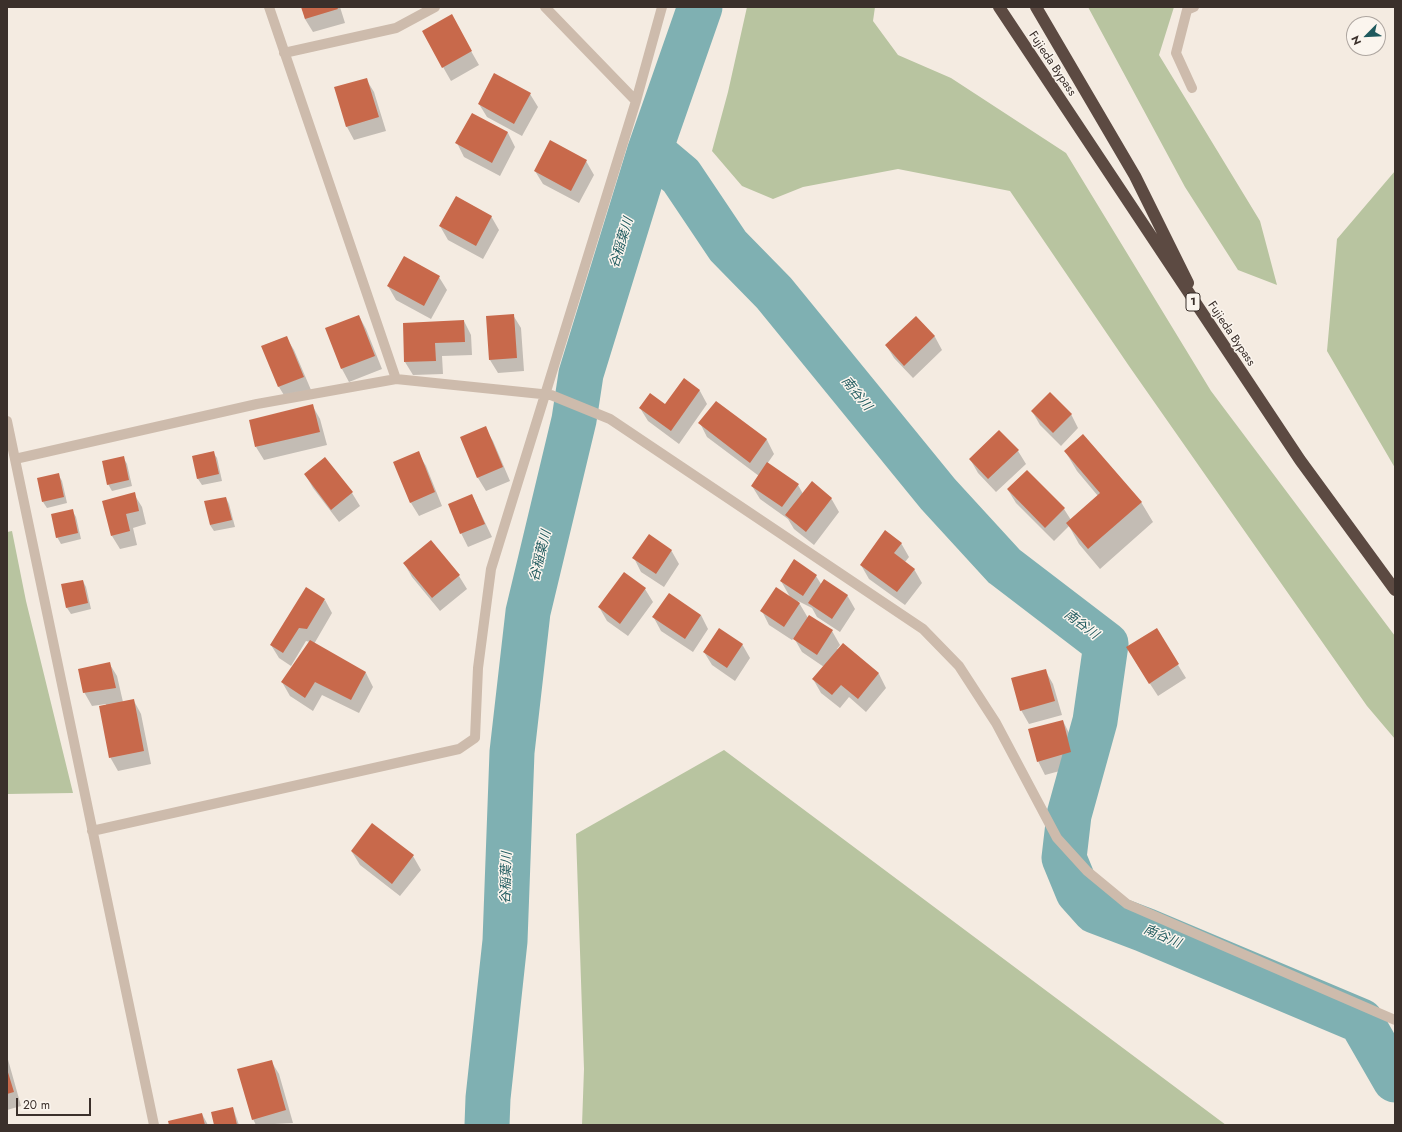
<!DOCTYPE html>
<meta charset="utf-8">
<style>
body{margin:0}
#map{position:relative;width:1402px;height:1132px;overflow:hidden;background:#f4ebe1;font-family:Jost,sans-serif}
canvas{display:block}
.frame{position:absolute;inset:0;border:8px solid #3b302b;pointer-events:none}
.north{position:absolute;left:1346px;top:16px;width:40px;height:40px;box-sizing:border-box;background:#fbf5ee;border:1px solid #aea6a0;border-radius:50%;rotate:246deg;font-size:11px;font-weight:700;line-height:16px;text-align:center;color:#3b302b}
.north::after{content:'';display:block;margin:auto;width:14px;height:18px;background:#1f5a5e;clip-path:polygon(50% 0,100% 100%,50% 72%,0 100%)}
.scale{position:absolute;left:16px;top:1098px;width:75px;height:18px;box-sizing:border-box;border:2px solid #3b302b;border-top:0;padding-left:5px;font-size:12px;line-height:14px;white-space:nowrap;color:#3b302b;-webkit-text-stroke:3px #fbf5ee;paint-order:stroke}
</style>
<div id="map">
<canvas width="1402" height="1132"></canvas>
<div class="frame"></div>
<div class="north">N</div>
<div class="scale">20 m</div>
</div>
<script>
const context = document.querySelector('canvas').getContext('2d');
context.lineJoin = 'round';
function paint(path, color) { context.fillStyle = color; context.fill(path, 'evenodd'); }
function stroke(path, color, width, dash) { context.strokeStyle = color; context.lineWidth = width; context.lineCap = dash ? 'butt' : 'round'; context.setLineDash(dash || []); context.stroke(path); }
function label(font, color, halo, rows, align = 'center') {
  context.font = font + ' Jost,"Noto Sans JP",sans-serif'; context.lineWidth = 3; context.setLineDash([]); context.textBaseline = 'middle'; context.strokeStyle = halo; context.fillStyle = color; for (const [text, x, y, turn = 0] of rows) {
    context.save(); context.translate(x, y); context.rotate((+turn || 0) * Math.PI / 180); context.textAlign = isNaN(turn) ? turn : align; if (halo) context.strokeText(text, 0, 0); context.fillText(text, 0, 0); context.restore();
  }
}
paint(new Path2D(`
 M747,7H875L873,21L898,55L951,78L1066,153L1211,391L1395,636V739L1367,706L1129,366L1010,191L898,169L803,187L773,199L742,186L712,151L728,92Z
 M1088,7H1174L1159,55L1260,221L1277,285L1238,270L1185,187Z
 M1395,171V468L1327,351L1337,239Z
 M12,531L26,601L73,793L7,794V532Z
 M724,750L1226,1125H582L584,1069L576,834Z`), '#b8c4a0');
paint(new Path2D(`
 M302,7H340L345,23L313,32L305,19Z
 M451,16L479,65L451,81L423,32Z
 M366,79L374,92L386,131L354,140L347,127L335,88Z
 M530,94L538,107L522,136L487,117L479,104Z
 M472,114L508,133L515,147L500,176L464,157L457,143Z
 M586,161L594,175L579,203L543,184L535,171Z
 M491,216L499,230L483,259L448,240L440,226Z
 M439,277L447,290L431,319L396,300L388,286Z
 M513,315L521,328L524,371L498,373L490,360Z
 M359,316L366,329L382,369L349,382L342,369Z
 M916,317L935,337L942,350L913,378L894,358L886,345Z
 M464,321L471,335L472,355L442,356L443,374L413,375L405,362Z
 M286,337L294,350L311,390L287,400L279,387L262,346Z
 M684,379L700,391L707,404L679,444L648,421L640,408L666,405Z
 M716,402L767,440L774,454L767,464L798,485L803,494L831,498L839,512L814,545L794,529L788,519L760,499L752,486L759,476L707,437L700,423Z
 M312,405L320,419L327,445L264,460L256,447Z
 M1032,411L1071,414L1078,428L1061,446L1040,425Z
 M485,428L493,441L510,481L486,491L478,478L462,437Z
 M999,431L1018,451L1026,464L996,492L978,473L970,459Z
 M1065,451L1141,502L1153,522L1100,569L1079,544L1069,526L1054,541L1016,503L1008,490L1027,471L1064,509L1071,520L1098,496L1077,471Z
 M213,452L217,458L222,481L202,485L198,479L193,456Z
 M418,453L426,466L442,506L419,516L411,503Z
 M123,457L127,464L132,486L112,491L108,484Z
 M325,459L352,493L360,506L339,522L313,488L305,474Z
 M58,474L62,481L67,503L47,508L43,502Z
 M134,494L142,507L146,524L133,528L137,545L120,549L112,536Z
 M472,495L492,537L468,547L461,533Z
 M226,498L229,504L235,527L214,531L210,525Z
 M72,510L76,517L81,539L61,544L57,537Z
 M901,543L909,557L905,562L914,569L922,583L905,605L869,579L861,565Z
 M671,550L679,564L664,587L641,572L634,558Z
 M404,563L459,576L467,589L440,611L412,577Z
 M624,573L645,589L653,602L628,636L607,621L599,607Z
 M816,576L821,584L847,595L855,609L840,632L817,617L812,608L798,601L808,618L832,631L840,645L837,649H838L843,644L879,674L886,688L866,712L849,697L840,708L821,693L813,679L824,667L802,652L794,638L792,640L769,625L762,611L790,597L781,581Z
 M83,581L86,587L91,609L71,614L67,608L62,585Z
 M325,600L332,613L314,644L366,673L373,687L359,713L322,695L313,711L290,696L282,682L310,642L306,641L291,666L279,658L271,645Z
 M701,615L708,629L693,652L661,631L654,618Z
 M1156,629L1186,678L1158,696L1135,661Z
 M742,644L750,658L735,681L712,665L704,652Z
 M109,663L117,676L123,702L134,701L141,714L151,764L118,771L110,757L106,704L92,706L84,692Z
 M1045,670L1053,684L1062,715L1029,724L1021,710Z
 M1063,721L1070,735L1078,766L1045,775L1038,761Z
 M352,852L413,856L421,870L400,896L360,865Z
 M7,1056L21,1106L7,1110Z
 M271,1061L279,1074L293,1123L256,1125L253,1119Z
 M233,1108L239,1125H215Z
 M202,1114L208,1125H170Z`), '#0003');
stroke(new Path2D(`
 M649,153L662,160L681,176L728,246L774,293L938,494L1004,566L1106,644L1095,721L1069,815L1064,858L1078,892L1095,911L1145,930L1361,1021L1395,1080
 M487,1125L488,1098L505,941L512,752L528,612L574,420L581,374L649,153L700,7`), '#7fb0b2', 45);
paint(new Path2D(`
 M301,7H337L338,9L305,19Z
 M452,14L472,51L442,68L422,31Z
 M494,73L531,93L514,124L478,104Z
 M367,78L379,117L346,127L334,87Z
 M472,113L508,132L492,163L455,143Z
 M550,140L587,160L571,191L534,171Z
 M456,196L492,216L476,246L439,226Z
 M404,256L440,276L424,306L387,286Z
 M514,314L517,358L489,360L486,316Z
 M359,315L375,356L341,369L325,328Z
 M916,316L935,336L904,366L885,345Z
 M464,320L465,342L435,343L436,361L404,362L403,323Z
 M287,336L304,377L278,387L261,346Z
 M684,378L700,390L671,431L639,408L650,393L665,404Z
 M1050,392L1072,414L1053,433L1031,411Z
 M716,401L767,439L750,463L698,423Z
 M313,404L320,432L255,447L249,420Z
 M486,426L503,467L477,478L460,437Z
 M999,430L1019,450L988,479L969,459Z
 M1083,434L1142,502L1088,549L1066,523L1100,493L1064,451Z
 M214,451L219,474L197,479L192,456Z
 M419,451L435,492L410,503L393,462Z
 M124,456L129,480L107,485L102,461Z
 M325,457L353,492L331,510L304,474Z
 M767,462L799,484L782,507L751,486Z
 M1027,470L1065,508L1045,528L1007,489Z
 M59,473L64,497L42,502L37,478Z
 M812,481L832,498L806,532L785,515Z
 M135,492L139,511L126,514L130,531L111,536L102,501Z
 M472,494L485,524L460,534L448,504Z
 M226,497L232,520L210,525L204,501Z
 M73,509L78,533L56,538L51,514Z
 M885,530L902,543L894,553L915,569L897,592L860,565Z
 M649,534L672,550L656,574L632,558Z
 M431,540L460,575L432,598L403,563Z
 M794,559L817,575L803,596L780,581Z
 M624,572L646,588L620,624L598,607Z
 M824,579L848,595L832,619L808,603Z
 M83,580L88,603L66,608L61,584Z
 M306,587L325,599L307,629L299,628L283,653L270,645Z
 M776,587L800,603L784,627L760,611Z
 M669,593L701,615L685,639L652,617Z
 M809,615L833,630L817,655L793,639Z
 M719,628L743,644L727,668L703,652Z
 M1157,628L1179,664L1149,684L1126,647Z
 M310,640L366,672L351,700L315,682L305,698L281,682Z
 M843,643L879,673L858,699L841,685L832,695L812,679Z
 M110,662L116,688L83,693L78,669Z
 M1046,669L1055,701L1020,711L1011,678Z
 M134,699L144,751L109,758L99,706Z
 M1063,720L1071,752L1037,762L1028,729Z
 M372,823L414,855L392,884L351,851Z
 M272,1060L286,1110L252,1120L237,1069Z
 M7,1069L14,1092L7,1094Z
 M233,1107L237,1125H214L211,1112Z
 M202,1113L205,1125H169L168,1121Z`), '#c8694b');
stroke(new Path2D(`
 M269,7L396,379
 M545,7L636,101
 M284,53L396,28L435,7
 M1192,88L1176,53L1187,10L1194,7
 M7,421L154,1125
 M15,459L257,404L396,379L551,395L610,419L923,629L959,666L996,723L1057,838L1087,871L1127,904L1395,1020
 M92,831L459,749L475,738L478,668L491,569L636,101L662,7`), '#cdbbac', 10);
stroke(new Path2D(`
 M999,7L1300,460L1395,590
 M1036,7L1135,176L1188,283`), '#5c4a42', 12);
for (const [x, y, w] of [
 [1193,302,14]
]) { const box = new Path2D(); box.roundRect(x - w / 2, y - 9, w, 18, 3); context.fillStyle = '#fbf5ee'; context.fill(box); stroke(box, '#3b302b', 1); }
label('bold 11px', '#3b302b', null, [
 ["1",1193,302]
]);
label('12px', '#3b302b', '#fbf5ee', [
 ["Fujieda Bypass",1052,64,56],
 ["Fujieda Bypass",1231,334,56]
]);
label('italic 13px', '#1f5a5e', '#fbf5ee', [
 ["谷稲葉川",622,243,-73],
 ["南谷川",856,394,51],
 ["谷稲葉川",541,556,-76],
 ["南谷川",1081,625,37],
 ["谷稲葉川",507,878,-88],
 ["南谷川",1162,937,23]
]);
</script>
